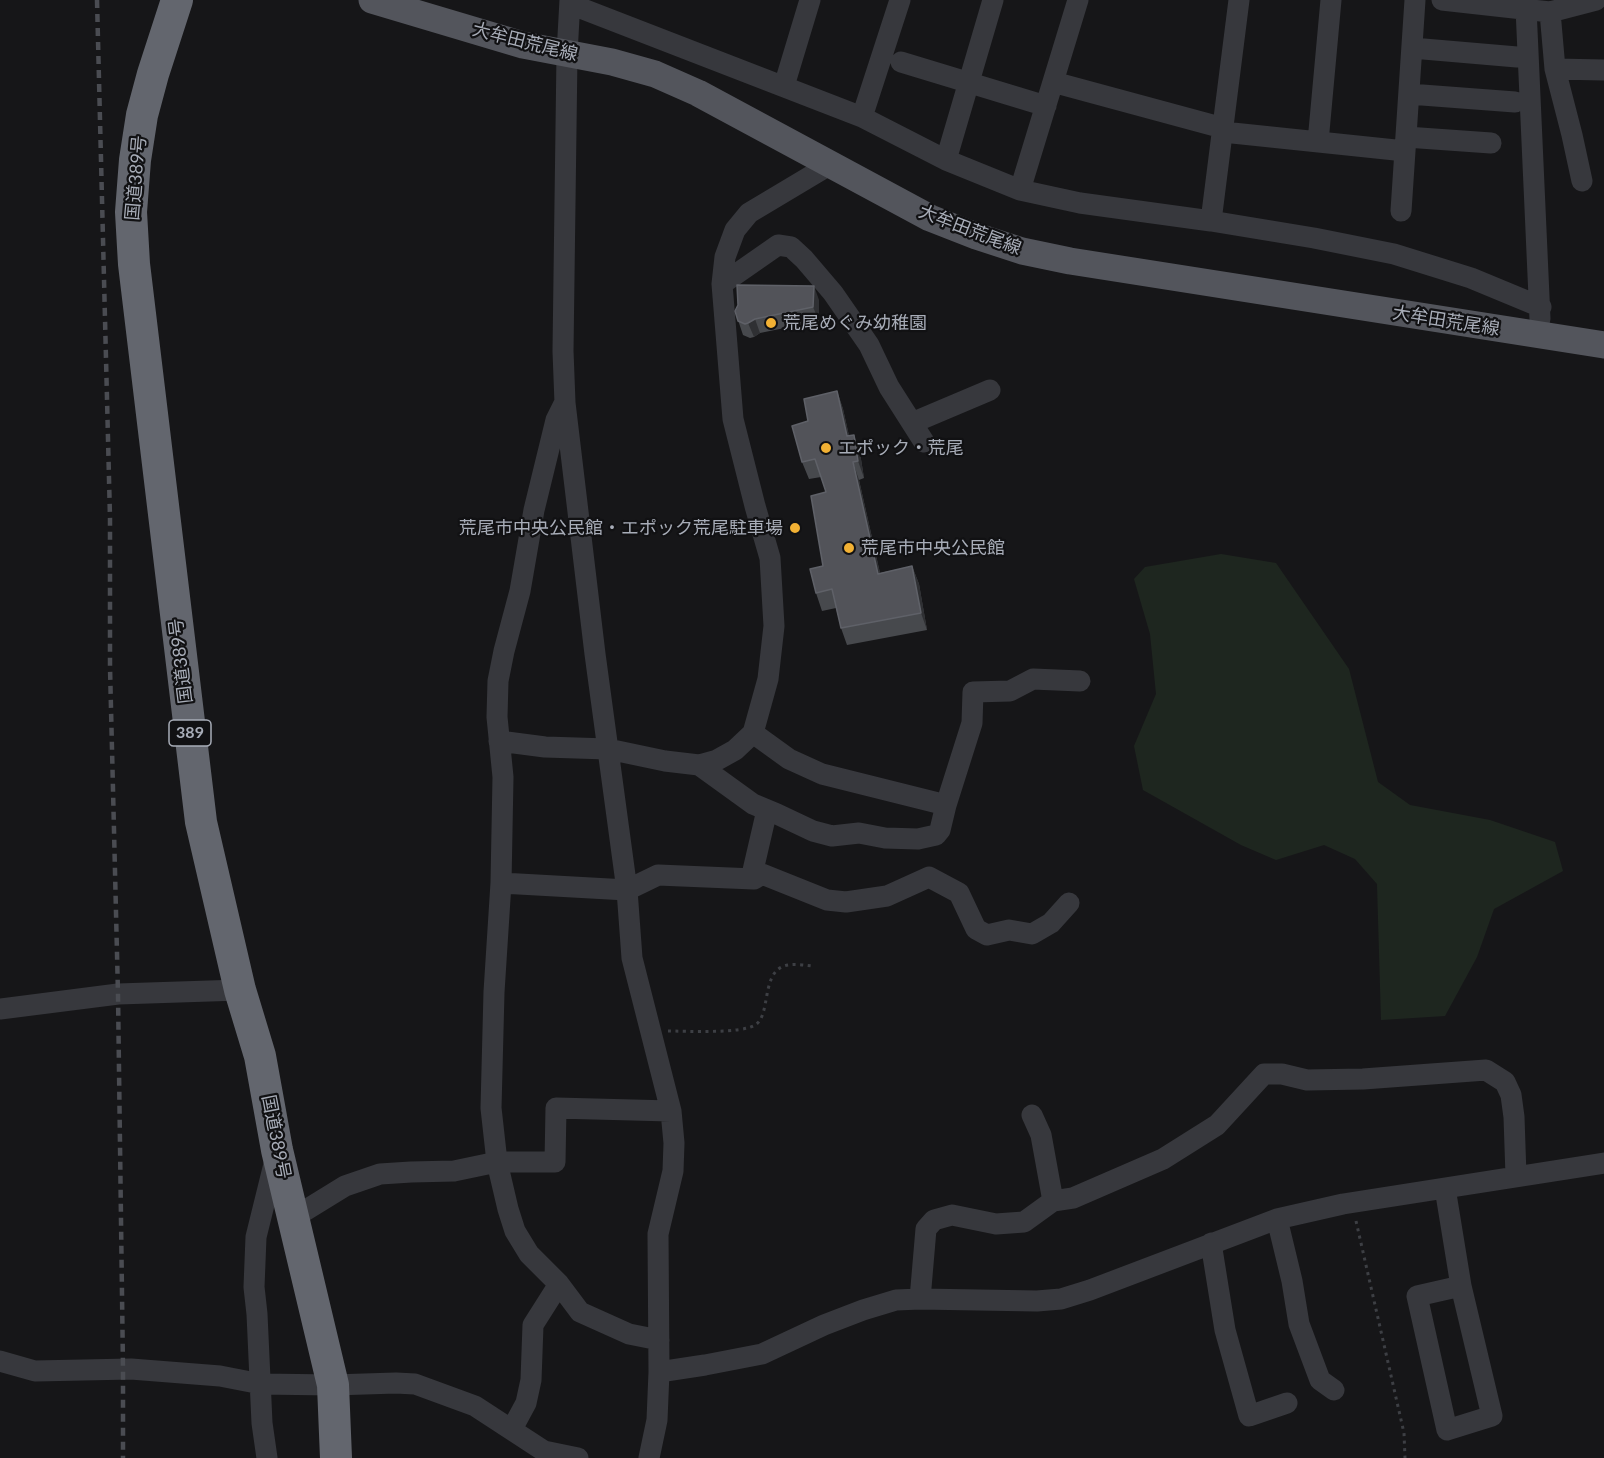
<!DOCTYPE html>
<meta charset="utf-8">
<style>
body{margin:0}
canvas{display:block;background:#161618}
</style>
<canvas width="1604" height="1458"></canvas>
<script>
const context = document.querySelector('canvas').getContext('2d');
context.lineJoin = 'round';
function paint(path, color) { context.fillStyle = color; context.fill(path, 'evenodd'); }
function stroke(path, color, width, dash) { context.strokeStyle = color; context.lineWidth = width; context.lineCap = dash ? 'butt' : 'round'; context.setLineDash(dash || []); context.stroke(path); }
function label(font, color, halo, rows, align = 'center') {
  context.font = font + ' Lato,"Noto Sans JP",sans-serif'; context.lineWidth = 4.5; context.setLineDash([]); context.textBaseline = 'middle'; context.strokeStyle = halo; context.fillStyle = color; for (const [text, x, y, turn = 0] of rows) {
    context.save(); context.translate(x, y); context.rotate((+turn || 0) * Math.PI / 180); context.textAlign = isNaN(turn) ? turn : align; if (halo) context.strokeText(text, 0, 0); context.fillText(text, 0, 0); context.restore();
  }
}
paint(new Path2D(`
 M1221,554L1276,563L1349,669L1378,782L1410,805L1490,820L1555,842L1563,871L1494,909L1477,957L1445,1016L1381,1020L1377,884L1355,859L1324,845L1276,860L1241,845L1143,790L1134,746L1156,694L1150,634L1134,579L1145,567Z`), '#1e261f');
stroke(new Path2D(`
 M668,1031C686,1031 741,1034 755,1025C771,1016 761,974 784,966C792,963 803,965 812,966
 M1356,1221L1404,1433L1405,1458`), '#3d3f44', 3, [3, 4.5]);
stroke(new Path2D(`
 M570,0L567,54L563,351L565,403L595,654L627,890L632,958L671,1111L674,1143L673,1171L658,1234L659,1372L657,1420L649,1458
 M1442,0L1550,12L1596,0
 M570,4L862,117L946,160L1020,190L1080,203L1211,221L1314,238L1394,254L1471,278L1541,307
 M1526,8L1540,319
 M1550,12L1555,69L1572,135L1582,181
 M1412,48L1517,57
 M901,62L1046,106
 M1555,69L1604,70
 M1053,82L1223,128
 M784,86L810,0
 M1409,94L1515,102
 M862,117L900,0
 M1223,132L1405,151
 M1406,137L1491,143
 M1318,142L1331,0
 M946,160L993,0
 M1020,190L1078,0
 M1401,211L1415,0
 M1211,221L1239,0
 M722,284L778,245L791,247L804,259L833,293L869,345L889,387L924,442
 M564,404L556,420L534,510L520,591L504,651L498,681L497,717L503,777L501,883L494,992L491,1108L497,1162L508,1209L515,1231L529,1254L559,1284L580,1312L629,1334L659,1340
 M912,423L990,390
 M753,733L789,759L822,774L946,805
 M499,741L545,747L608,749L665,761L699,765L717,760L735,750L753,733L768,679L774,626L770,558L755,506L733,419L722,284L725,257L735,230L749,213L831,164
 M699,765L753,804L777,814L813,831L832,836L859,833L885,838L918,839L936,835L940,830L946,805L972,723L973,692L1010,691L1033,679L1080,681
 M751,879L767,810
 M501,883L627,890L658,875L754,879L762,874L827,900L846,902L887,896L929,877L959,893L976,929L987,935L1009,930L1032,934L1051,923L1069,903
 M0,1009L118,994L240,990
 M1032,1115L1041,1135L1053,1201
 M1445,1188L1461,1286L1492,1416L1447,1430L1417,1296L1461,1286
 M293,1218L345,1186L380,1174L411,1172L454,1171L497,1162H555L556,1108L671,1111
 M1277,1219L1292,1281L1299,1324L1320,1380L1334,1390
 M1211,1243L1225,1330L1249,1416L1287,1403
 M920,1299L926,1229L934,1220L952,1215L996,1224L1024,1222L1053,1201L1073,1198L1163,1159L1217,1125L1264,1074H1282L1307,1080L1363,1079L1486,1070L1505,1082L1511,1095L1514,1117L1516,1176
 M0,1361L35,1371L131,1369L220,1376L261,1384L333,1385L396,1383L415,1384L475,1406L544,1451L578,1458
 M659,1372L705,1365L762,1354L824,1325L863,1310L896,1300L920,1299L1037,1301L1061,1299L1090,1290L1277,1219L1343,1204L1604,1163
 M512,1429L526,1403L531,1380L533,1325L559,1284
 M267,1458L262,1423L257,1314L254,1287L256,1237L276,1156`), '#37383d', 21);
stroke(new Path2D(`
 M372,0L523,45L612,62L655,74L698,93L930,218L976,236L1022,251L1070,261L1604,345`), '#53555c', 27);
stroke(new Path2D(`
 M177,0L153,74L142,115L135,160L131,212L134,264L201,822L240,990L260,1056L277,1150L333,1385L336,1458`), '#63666e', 32);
stroke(new Path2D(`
 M97,0L110,518V667L118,994L123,1369V1458`), '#4a4c52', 4.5, [8, 6]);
paint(new Path2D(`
 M819,300V321L760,333L754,337L750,338L743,335L735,311Z
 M837,391L843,409L849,436L854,435L860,453L864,478L859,480L880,573L912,566L919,584L927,630L847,645L841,628L836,608L822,611L816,593L823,566L826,492L821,477L809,479L802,462L808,421Z`), '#47494d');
paint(new Path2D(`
 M814,286L819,300V321L813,307Z
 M755,319L760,333L754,337L748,323Z
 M837,391L843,409L853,453L847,436Z
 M854,435L860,453L864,478L858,461Z
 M853,462L859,480L884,591L878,574Z
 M912,566L919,584L927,630L921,613Z`), '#2f3033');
const building = new Path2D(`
 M737,285L814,286L813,307L755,319L748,323L745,324L738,321L735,311L738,305Z
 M837,391L847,436L854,435L858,461L853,462L878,574L912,566L921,613L841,628L832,589L816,593L810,569L823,566L811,496L826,492L815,459L802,462L792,426L808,421L804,399Z`);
paint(building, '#525359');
stroke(building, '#5f6168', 1.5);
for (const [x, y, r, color] of [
 [771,323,6,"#f2b134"],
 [826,448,6,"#f2b134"],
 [795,528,6,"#f2b134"],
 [849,548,6,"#f2b134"]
]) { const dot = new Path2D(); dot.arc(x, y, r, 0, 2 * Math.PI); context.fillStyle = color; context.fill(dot); stroke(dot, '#111113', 2); }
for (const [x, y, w] of [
 [190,733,42]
]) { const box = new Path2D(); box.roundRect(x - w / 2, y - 13, w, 26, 4.5); context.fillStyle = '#111113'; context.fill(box); stroke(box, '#a8adb8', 1.5); }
label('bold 16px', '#a8adb8', null, [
 ["389",190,733]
]);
label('18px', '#a8adb8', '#111113', [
 ["大牟田荒尾線",525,42,14],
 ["国道389号",136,178,-85],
 ["大牟田荒尾線",970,230,21],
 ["大牟田荒尾線",1446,321,9],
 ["国道389号",181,661,-97],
 ["国道389号",276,1137,79]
]);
label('18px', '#a8adb8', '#111113', [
 ["荒尾めぐみ幼稚園",783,323],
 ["エポック・荒尾",838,448],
 ["荒尾市中央公民館・エポック荒尾駐車場",783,528,"right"],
 ["荒尾市中央公民館",861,548]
], 'left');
</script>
